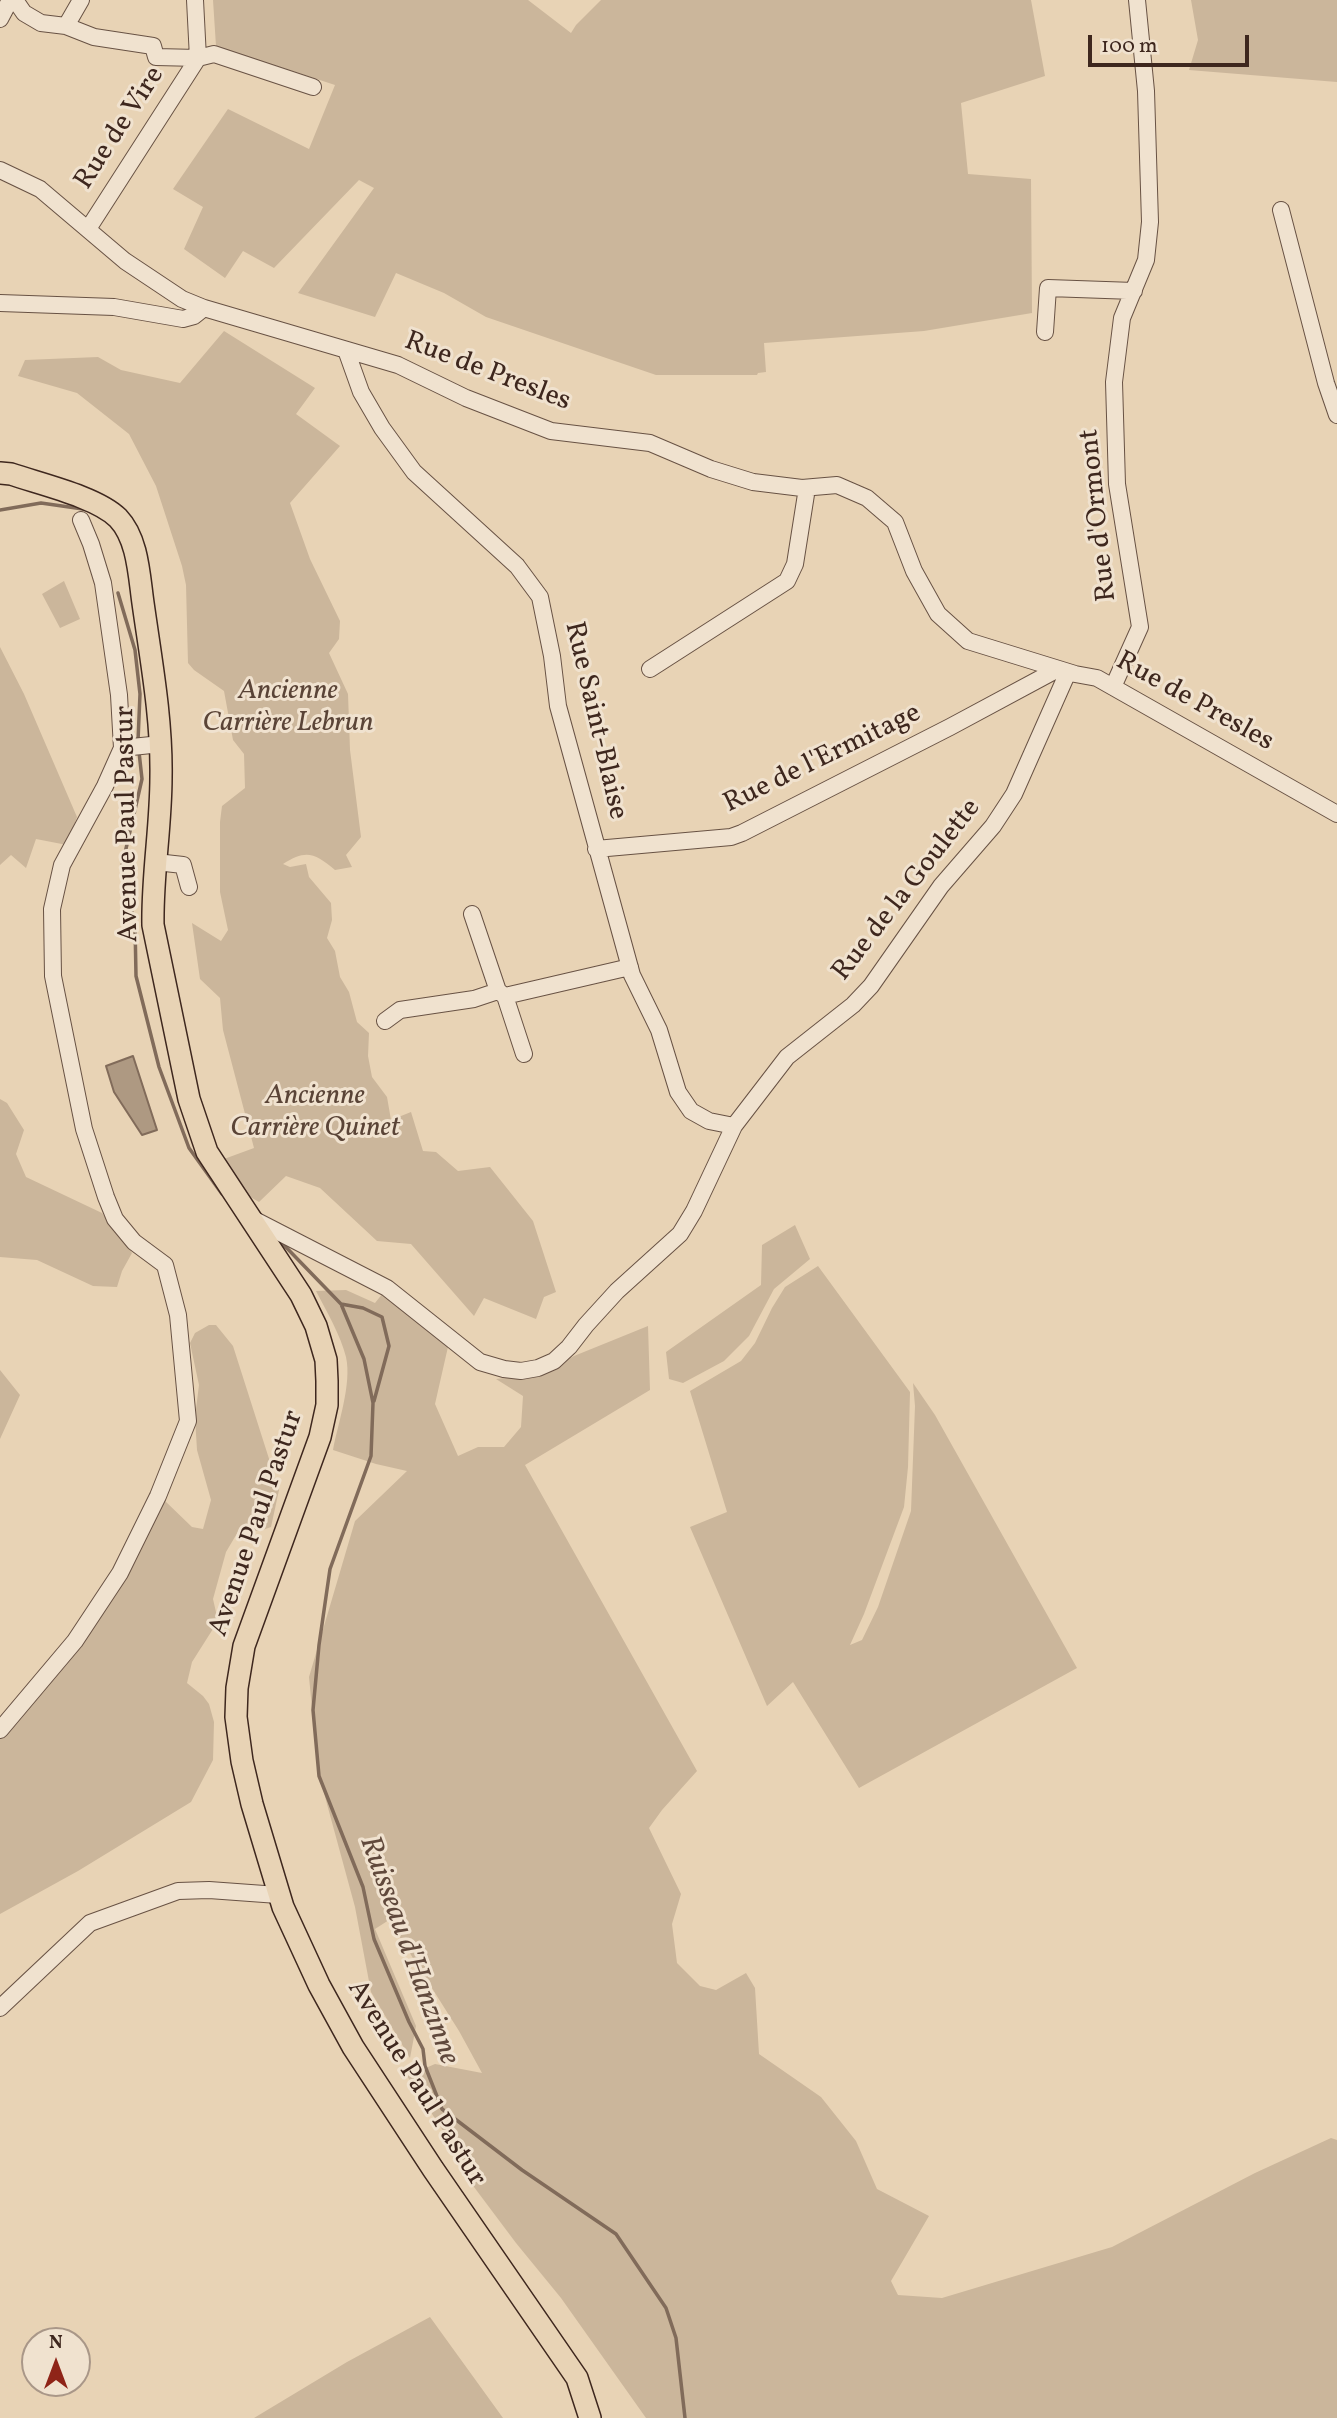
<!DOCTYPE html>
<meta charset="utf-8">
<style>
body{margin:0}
#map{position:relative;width:1337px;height:2418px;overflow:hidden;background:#e8d3b5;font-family:Vollkorn,serif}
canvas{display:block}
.north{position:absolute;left:21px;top:2327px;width:70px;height:70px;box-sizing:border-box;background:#f0e2cf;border:2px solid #a99788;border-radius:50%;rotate:0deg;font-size:19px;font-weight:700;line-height:28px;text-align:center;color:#3e271e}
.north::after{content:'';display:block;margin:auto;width:24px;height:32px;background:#8f2418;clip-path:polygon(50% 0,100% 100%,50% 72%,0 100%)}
.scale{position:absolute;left:1088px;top:35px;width:161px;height:32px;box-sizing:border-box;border:4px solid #3e271e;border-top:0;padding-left:9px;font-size:21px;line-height:24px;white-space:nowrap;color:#3e271e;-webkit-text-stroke:5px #f0e2cf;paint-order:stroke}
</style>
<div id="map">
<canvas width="1337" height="2418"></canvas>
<div class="north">N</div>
<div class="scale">100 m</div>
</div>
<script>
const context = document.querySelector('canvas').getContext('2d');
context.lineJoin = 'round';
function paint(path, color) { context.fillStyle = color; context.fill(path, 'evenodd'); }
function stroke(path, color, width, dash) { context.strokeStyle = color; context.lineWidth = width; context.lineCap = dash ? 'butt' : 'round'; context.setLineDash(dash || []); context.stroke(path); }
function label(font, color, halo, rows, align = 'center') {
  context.font = font + ' Vollkorn,serif'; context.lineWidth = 6; context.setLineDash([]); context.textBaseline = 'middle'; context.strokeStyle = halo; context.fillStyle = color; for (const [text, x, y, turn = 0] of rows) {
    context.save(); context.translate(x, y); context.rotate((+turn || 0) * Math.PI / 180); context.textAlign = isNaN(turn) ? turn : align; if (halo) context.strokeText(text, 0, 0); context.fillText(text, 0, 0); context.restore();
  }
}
paint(new Path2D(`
 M213,0H528L571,33L576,25L601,0H1031L1045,76L961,103L968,174L1031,179L1032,313L924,331L764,343L766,372L758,373L757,375H656L486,317L444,293L396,273L375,317L298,293L374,188L359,180L274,268L243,251L225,278L184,249L203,207L173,189L228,109L309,149L335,85L216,46Z
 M1191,0H1337V82L1189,70L1198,40Z
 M224,331L315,388L296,414L340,446L290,503L310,559L340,621L339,639L329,653L348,694L350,750L361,837L346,855L352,867L335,870C315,853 306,849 283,864L290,867L306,864L309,877L331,903L332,920L327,938L335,951L340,977L349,992L357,1022L369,1033L368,1056L372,1077L387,1097L391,1120L411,1112L423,1151L436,1152L458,1171L490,1167L533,1221L556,1292L544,1297L536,1319L484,1298L474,1316L411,1244L377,1241L320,1188L286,1176L259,1202L240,1191L224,1159L254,1148L223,1030L220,998L200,979L192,923L221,941L228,930L220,892V822L222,806L245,788L244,754L233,740L224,691L194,670L188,663L186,585L182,566L156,486L129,434L77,393L18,376L25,360L98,357L121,370L180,383Z
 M64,581L80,619L60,628L42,594Z
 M0,647L24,694L77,817L67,845L36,839L26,868L11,855L0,865Z
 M0,1099L7,1103L24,1130L16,1154L26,1177L102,1213L132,1253L122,1271L117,1287L93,1286L37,1260L0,1257Z
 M795,1225L810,1259L774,1289L749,1336L724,1361L683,1383L669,1379L666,1352L761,1285L762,1245Z
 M818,1266L910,1392L908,1467L904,1507L864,1614L850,1645L862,1640L878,1607L911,1511L915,1406L913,1383L935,1415L1077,1668L859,1788L793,1682L767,1706L690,1527L727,1512L690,1391L741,1361L755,1343L772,1308L785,1287Z
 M387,1288L450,1338L435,1404L458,1456L478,1447H504L521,1427L523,1396L496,1379L542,1374L574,1356L648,1326L650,1390L525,1465L697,1771L662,1810L649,1828L681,1894L672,1924L677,1963L700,1986L716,1990L746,1973L755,1988L759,2054L821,2097L856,2141L877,2189L929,2216L891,2281L898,2295L942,2298L1112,2247L1255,2173L1331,2138L1337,2140V2418H646L561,2298L516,2243L468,2179L467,2167L407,2076L435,2064L482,2073L459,2031L389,1920L375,1929L416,2026L410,2058L371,1992L355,1907L318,1771L309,1677L355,1521L407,1471L376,1464L333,1450C338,1423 352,1384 346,1357C341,1336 326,1310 316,1291L346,1290L375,1303Z
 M209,1325H216L233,1346L279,1490L271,1527L260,1531L239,1530L226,1552L213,1599L218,1621L192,1662L187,1683L203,1696L209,1704L214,1722L213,1760L191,1802L78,1871L0,1914V1738L164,1500L192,1527L203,1529L211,1500L197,1450L195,1417L199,1385L190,1343L195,1333Z
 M0,1370L20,1395L0,1439Z
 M430,2317L503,2418H254L347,2362Z`), '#cbb69b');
const water = new Path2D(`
 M133,1056L157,1130L142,1135L114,1092L106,1066Z`);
paint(water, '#ae9982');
stroke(water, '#816b5a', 2);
stroke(new Path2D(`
 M0,510L41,503L83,509
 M118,593L135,650L140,694L138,741
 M139,752L142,779L122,866L124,883L135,924L136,976L159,1067L189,1148L222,1194
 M280,1241L341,1304L364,1359L373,1403L371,1456L330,1569L319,1645L313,1710L319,1776L363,1887L374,1939L409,2022L423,2049L425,2066L442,2109L522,2170L616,2234L666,2308L676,2338L685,2418
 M341,1304L363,1308L382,1317L389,1346L374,1401`), '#816b5a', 3.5);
const minor = new Path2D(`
 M15,0L24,13L41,23L66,26L94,37L153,46L156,57L198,58L214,54L313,87
 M0,19L10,0
 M66,26L81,0
 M0,170L40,189L125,261L182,299L204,308L398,365L466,398L551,431L650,443L711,469L753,482L802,488L837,485L867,498L895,522L914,571L938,614L968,641L1075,674L1097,678L1337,814
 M1281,210L1326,383L1337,415
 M88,229L198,58L195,0
 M0,303L114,307L183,319L194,316L204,308
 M1045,332L1048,288L1134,291
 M346,350L361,392L382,428L414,472L517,566L540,597L552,656L558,706L632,975L659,1030L678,1092L691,1111L709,1121L734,1126
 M650,669L787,581L795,564L807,488
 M1113,687L1140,627L1117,484L1114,382L1122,318L1146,260L1150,222L1146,91L1137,0
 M122,748L161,744
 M596,849L731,837L742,833L950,727L1058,669
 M156,862L183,865L189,887
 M472,914L498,991
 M498,991L505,996L630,967
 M505,996L524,1054
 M385,1021L400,1010L474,999L498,991
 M253,1219L387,1288L480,1362L504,1369L521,1371L538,1368L554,1361L569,1347L586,1325L617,1291L680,1234L694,1211L734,1126L787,1057L853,1005L871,986L941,886L993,826L1014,794L1068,672
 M0,1730L75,1641L120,1573L158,1496L188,1421L178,1315L165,1265L134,1242L115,1219L106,1197L84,1129L53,976L52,909L62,865L105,786L122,748L119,695L103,583L91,544L81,520
 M0,2008L90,1923L178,1891L209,1890L278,1895`);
const major = new Path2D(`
 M0,473L11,474C40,484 97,497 118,518C138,539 139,575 143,603C151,660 162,719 161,777C161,827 152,876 153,925L189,1099L207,1152L301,1295L316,1326L326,1360L327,1381V1405L320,1437L244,1646L237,1688L236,1717L242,1761L252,1804L283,1907L319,1985L353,2047L433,2169L577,2378L590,2418`);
stroke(minor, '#685244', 18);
stroke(major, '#3e271e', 24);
stroke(minor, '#f0e2cf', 16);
stroke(major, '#e8d3b5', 21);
label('28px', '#3e271e', '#f0e2cf', [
 ["Rue de Vire",121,129,-57],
 ["Rue de Presles",487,373,21],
 ["Rue d'Ormont",1100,515,-96],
 ["Rue de Presles",1194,703,29],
 ["Rue Saint-Blaise",594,721,77],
 ["Rue de l'Ermitage",823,760,-26],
 ["Avenue Paul Pastur",129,824,-91],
 ["Rue de la Goulette",908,891,-52],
 ["Avenue Paul Pastur",258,1524,-71],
 ["Avenue Paul Pastur",415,2084,58]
]);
label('italic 28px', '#5a4437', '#f0e2cf', [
 ["Ancienne",288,693],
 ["Carrière Lebrun",288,725],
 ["Ancienne",315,1098],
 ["Carrière Quinet",315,1130]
]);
label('italic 30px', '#60493c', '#f0e2cf', [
 ["Ruisseau d'Hanzinne",407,1951,70]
]);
</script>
